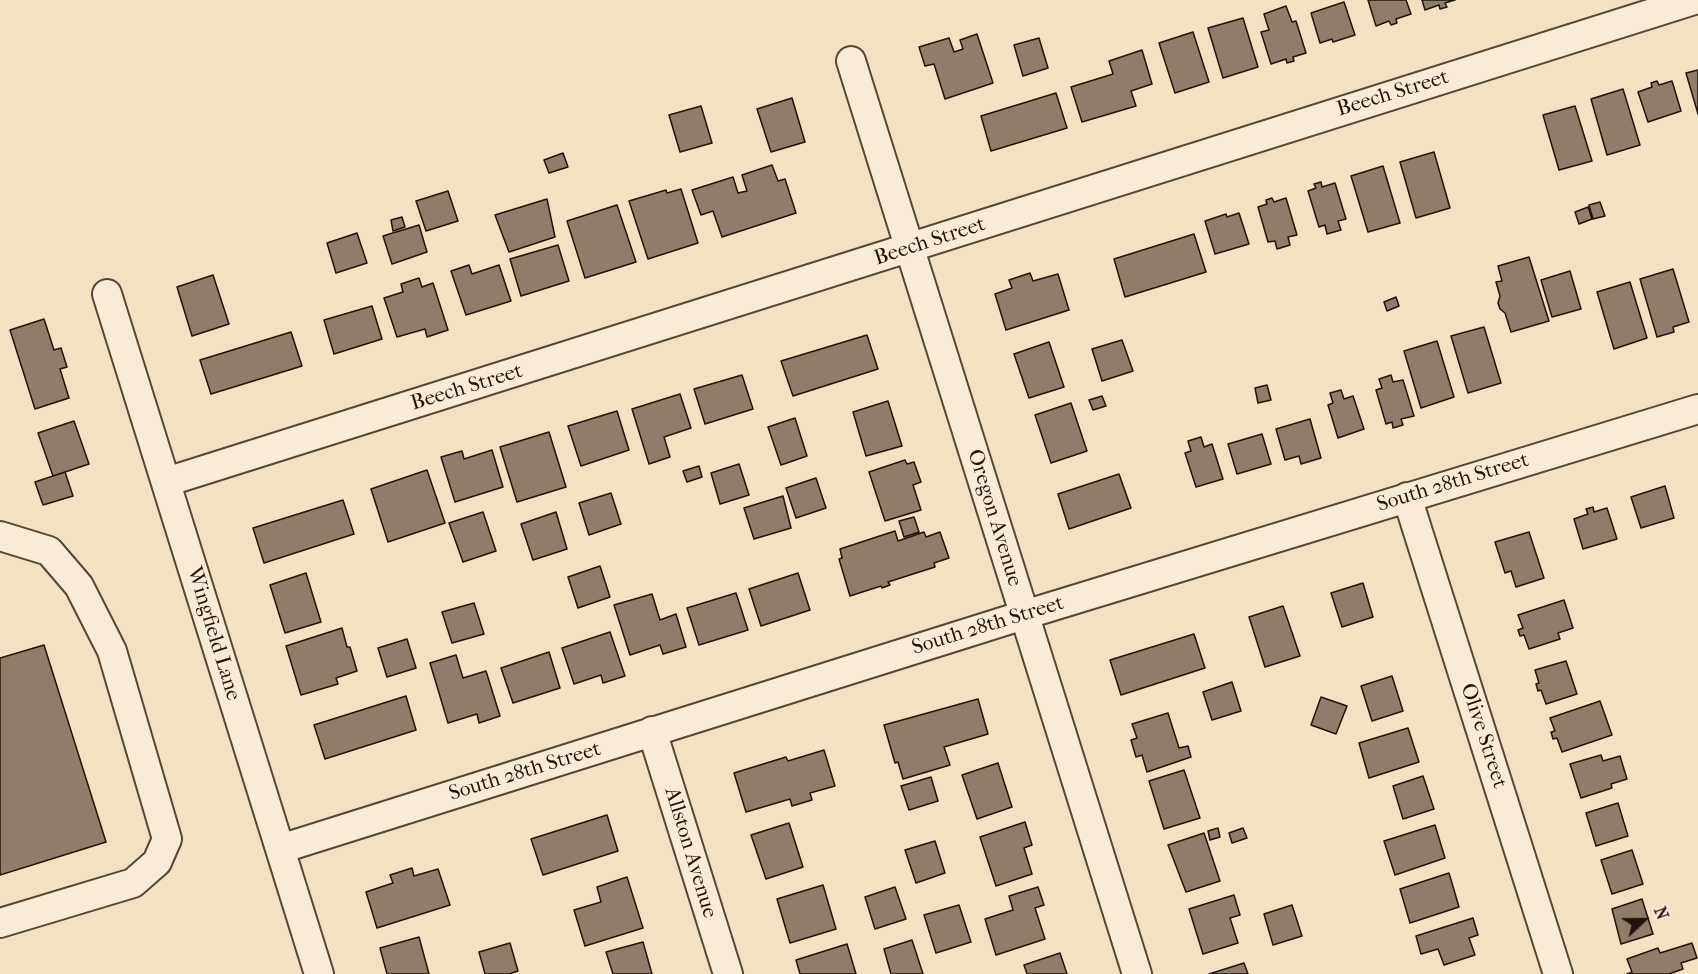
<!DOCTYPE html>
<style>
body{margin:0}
#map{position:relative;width:1698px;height:974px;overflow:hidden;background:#f4e1c1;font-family:"IM FELL French Canon",serif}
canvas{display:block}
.north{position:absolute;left:1614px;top:890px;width:60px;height:60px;-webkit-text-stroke:4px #f8ecd7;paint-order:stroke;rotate:68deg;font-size:16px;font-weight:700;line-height:24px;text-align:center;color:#201309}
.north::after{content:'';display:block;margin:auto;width:21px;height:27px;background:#201309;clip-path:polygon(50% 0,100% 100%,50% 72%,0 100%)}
</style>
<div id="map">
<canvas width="1698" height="974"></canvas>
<div class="north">N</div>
</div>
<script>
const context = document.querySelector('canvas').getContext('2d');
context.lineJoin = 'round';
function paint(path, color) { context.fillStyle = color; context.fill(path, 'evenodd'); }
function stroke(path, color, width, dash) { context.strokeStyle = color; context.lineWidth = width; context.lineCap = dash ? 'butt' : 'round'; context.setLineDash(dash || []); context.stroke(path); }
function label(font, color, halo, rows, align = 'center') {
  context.font = font + ' "IM FELL French Canon",serif'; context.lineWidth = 5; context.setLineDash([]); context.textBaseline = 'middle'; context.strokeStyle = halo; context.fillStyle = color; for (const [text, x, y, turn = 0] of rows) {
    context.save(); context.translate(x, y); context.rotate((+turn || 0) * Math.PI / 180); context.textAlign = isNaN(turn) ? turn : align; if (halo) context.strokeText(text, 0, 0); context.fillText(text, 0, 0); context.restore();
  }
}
const building = new Path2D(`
 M1368,0H1406L1411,14L1396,19L1397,23L1391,25L1389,21L1376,26Z
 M1422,0H1455L1445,3L1447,7L1440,9L1439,5L1425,10Z
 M1344,2L1355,35L1333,42L1332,39L1320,43L1311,13Z
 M1286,6L1292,22L1296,21L1306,53L1293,57L1294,61L1287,63L1286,59L1271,64L1261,32L1269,30L1264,14Z
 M1243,18L1258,67L1223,78L1208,28Z
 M1193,32L1209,82L1175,93L1159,43Z
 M977,34L993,83L945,99L934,64L925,66L919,47L949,38L954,52L963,49L960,40Z
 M1039,38L1048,68L1023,76L1014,45Z
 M1142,50L1152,84L1131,91L1136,106L1082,122L1071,87L1113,74L1109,61Z
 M1698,70V114L1686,73Z
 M1657,81L1659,85L1672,81L1681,111L1648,122L1638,92L1652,87L1651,83Z
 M1623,89L1640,145L1607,155L1591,99Z
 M1056,93L1067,128L991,151L981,116Z
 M792,98L805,142L771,152L757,109Z
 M701,106L712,143L680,152L669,115Z
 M1575,106L1592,161L1559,170L1543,115Z
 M1434,152L1450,208L1416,218L1400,162Z
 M563,153L568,167L549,173L544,160Z
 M772,165L778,181L785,179L796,213L722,237L713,211L701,215L692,190L733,177L738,193L747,191L742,175Z
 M1383,166L1400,223L1368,232L1351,176Z
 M1321,182L1322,187L1335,183L1346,219L1338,221L1341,230L1327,234L1325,225L1319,227L1308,191L1316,188L1314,184Z
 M681,189L698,243L648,259L629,201L666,190L667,193Z
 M448,191L458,221L426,231L416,201Z
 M1272,198L1274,202L1286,198L1297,235L1288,237L1290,245L1277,249L1275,241L1268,242L1258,207L1267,204L1266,200Z
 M547,199L555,237L509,252L495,215Z
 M1600,202L1605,216L1593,219L1589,205Z
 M617,205L636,262L585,278L567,221Z
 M1588,207L1592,219L1579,224L1575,212Z
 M1239,213L1249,244L1215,254L1205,221L1226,214L1227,217Z
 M402,217L405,227L393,231L391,220Z
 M419,225L427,252L392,264L383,236Z
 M357,233L367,263L336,273L327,243Z
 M1194,234L1206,272L1125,297L1114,259Z
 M558,245L569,281L521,296L510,259Z
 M1529,257L1549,321L1511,332L1505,313L1500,309L1498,303L1500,296L1496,282L1502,281L1498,266Z
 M469,265L472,274L499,265L511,301L466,315L451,271Z
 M1673,269L1689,322L1673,327L1674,332L1657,337L1640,279Z
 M1570,271L1581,309L1552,317L1541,280Z
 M1030,273L1033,281L1058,274L1069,310L1006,330L995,294L1012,288L1009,280Z
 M213,275L229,324L192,336L177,287Z
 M419,278L422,287L433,283L448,330L427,337L425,329L397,337L384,298L403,292L401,284Z
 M1630,282L1647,338L1614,349L1597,292Z
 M1396,297L1399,306L1387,311L1384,302Z
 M372,306L382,339L334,354L324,320Z
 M44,319L54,350L61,348L67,367L60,369L69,398L35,409L10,330Z
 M1484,327L1501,383L1468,393L1451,336Z
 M291,332L302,366L211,394L200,360Z
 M867,335L878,369L793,396L781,361Z
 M1122,340L1133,371L1102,381L1092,349Z
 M1437,341L1454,397L1421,408L1404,351Z
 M1049,342L1064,387L1029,398L1014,354Z
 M742,375L753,409L705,424L694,389Z
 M1391,375L1393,382L1403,380L1414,416L1401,419L1403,425L1393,428L1392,422L1386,424L1376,390L1382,388L1379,379Z
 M1267,385L1271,400L1258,403L1255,388Z
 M1341,390L1344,399L1353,396L1364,429L1338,438L1328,405L1333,403L1330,393Z
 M680,394L691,428L664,437L670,457L649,464L632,409Z
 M1102,396L1106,406L1093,410L1089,400Z
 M888,401L902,446L866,456L853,412Z
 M1071,403L1087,451L1051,463L1035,415Z
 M617,411L629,450L581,466L568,426Z
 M795,418L807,456L781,465L768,427Z
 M1310,419L1321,458L1301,464L1299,456L1285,460L1276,429Z
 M74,421L89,464L53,476L38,433Z
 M549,432L566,487L517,502L500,447Z
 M1262,434L1271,464L1237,474L1228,444Z
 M1201,437L1204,447L1212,444L1223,479L1196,487L1185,453L1191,451L1188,441Z
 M492,450L503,487L455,502L441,457L462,451L464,459Z
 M905,460L907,464L914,462L921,482L913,485L921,510L885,521L869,472Z
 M739,464L749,495L720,504L711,473Z
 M699,466L702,477L687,482L683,471Z
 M427,470L445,523L388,542L371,489Z
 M65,472L73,496L43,505L35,482Z
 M1119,474L1131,508L1069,529L1058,494Z
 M816,478L826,508L796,518L786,488Z
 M1665,486L1674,518L1641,528L1631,497Z
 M611,493L621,524L589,535L579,503Z
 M783,496L791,528L754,539L744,508Z
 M343,500L354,534L264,563L253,528Z
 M1593,507L1594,512L1607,508L1617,539L1583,549L1574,519L1588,514L1586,509Z
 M483,512L496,551L463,562L449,523Z
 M556,512L567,549L533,560L521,524Z
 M914,517L919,532L904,537L899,521Z
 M895,531L898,541L924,532L926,537L940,532L949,558L934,563L935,567L888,582L890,585L882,588L881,586L850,596L839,559L842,558L840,549Z
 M1529,532L1544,578L1516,587L1511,571L1505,573L1495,542Z
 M600,566L610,597L578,608L568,577Z
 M306,573L321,622L285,633L270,585Z
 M798,573L810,610L761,626L749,589Z
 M1363,583L1373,617L1342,627L1331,593Z
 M736,593L748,630L699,645L687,608Z
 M652,594L660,620L676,614L686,647L663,654L660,645L630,655L614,605Z
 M1564,600L1573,628L1558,633L1560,639L1529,649L1524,635L1520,636L1518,630L1523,628L1518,615Z
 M474,603L484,634L452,643L442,612Z
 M1283,606L1300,656L1265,667L1249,617Z
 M342,628L347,647H350L357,671L336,678L338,684L301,695L286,646Z
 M610,632L625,676L603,683L601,675L574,684L562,648Z
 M1194,634L1205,668L1121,695L1110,660Z
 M407,639L416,668L387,677L378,648Z
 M44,645L106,842L0,875V658Z
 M549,652L560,688L513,703L501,668Z
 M456,655L463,678L486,671L500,716L479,723L477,714L448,723L430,663Z
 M1566,661L1577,694L1546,704L1541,690L1538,691L1536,684L1539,683L1535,670Z
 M1392,676L1403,711L1372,721L1361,686Z
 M1232,682L1241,711L1212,720L1203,692Z
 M406,696L416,730L325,759L314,725Z
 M1321,697L1347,706L1336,734L1311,725Z
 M978,699L988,734L944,747L950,765L903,779L898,762L895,763L884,725Z
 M1600,701L1612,735L1562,752L1557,738L1553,739L1551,732L1555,731L1550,718Z
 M1168,713L1179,748L1188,746L1191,757L1147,772L1142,755L1136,757L1131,740L1137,738L1132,724Z
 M1408,728L1419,762L1369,778L1359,743Z
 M824,750L835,786L810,793L812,800L792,806L790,799L746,812L734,773L786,757L788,761Z
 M1601,755L1603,761L1620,756L1627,779L1611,784L1612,788L1581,798L1570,764Z
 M998,763L1012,807L977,819L962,775Z
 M1184,770L1200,818L1164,829L1149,781Z
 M1423,776L1434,809L1403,819L1393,786Z
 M931,777L938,801L909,810L901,786Z
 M1618,803L1628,836L1596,846L1586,813Z
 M607,815L618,851L543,875L531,839Z
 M1025,822L1032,845L1024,848L1032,874L996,886L980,837Z
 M789,823L803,867L766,879L751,835Z
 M1435,825L1445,858L1395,875L1384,841Z
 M1218,828L1220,837L1210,840L1208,831Z
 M1243,828L1247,838L1232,843L1229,833Z
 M1204,833L1220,881L1186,892L1168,845Z
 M935,841L945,873L916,883L905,850Z
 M1632,850L1643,884L1612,894L1601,860Z
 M412,868L414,876L438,869L450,905L377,928L366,892L393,883L390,875Z
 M1449,873L1459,907L1410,923L1400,889Z
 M627,877L643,928L585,946L574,910L601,902L597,887Z
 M823,885L836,929L790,943L777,899Z
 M895,887L906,919L875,929L865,897Z
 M1038,887L1044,905L1035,908L1045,939L996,955L985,919L1013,910L1009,896Z
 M1234,895L1240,915L1230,918L1238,943L1203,954L1189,909Z
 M1642,899L1653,934L1621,944L1612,909Z
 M959,905L971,942L936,953L924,915Z
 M1292,905L1302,936L1273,945L1264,914Z
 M1473,918L1478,935L1469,938L1475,955L1444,965L1438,949L1421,954L1416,936Z
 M419,937L429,974H387L380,948Z
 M912,940L923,974H891L884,949Z
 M643,942L652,974H613L606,952Z
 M510,943L518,971L509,974H485L479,952Z
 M1692,943L1697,958L1681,963L1683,969L1669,974H1627L1632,972L1627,959L1658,948L1660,953Z
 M847,944L856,974H800L796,960Z
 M1060,953L1067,974H1027L1024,965Z
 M1244,963L1248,974H1209Z`);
paint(building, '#8e7e69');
stroke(building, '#201309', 1.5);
const minor = new Path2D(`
 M851,61L1137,974
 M107,294L319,974
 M166,482C675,322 1184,160 1694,0
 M1407,497L1558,974
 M0,536L49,551L79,586L112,651L167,839L157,862L133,883L0,923
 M652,731L728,974
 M280,849L1024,615L1698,409`);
stroke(minor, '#554637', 32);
stroke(minor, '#f8ecd7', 28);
label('21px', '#201309', '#f8ecd7', [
 ["Beech Street",1393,94,-17],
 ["Beech Street",930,242,-18],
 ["Beech Street",467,388,-17],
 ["South 28th Street",1453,483,-17],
 ["Oregon Avenue",994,518,73],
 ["South 28th Street",988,626,-17],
 ["Wingfield Lane",213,634,73],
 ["Olive Street",1483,736,72],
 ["South 28th Street",525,772,-17],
 ["Allston Avenue",690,853,73]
]);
</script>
